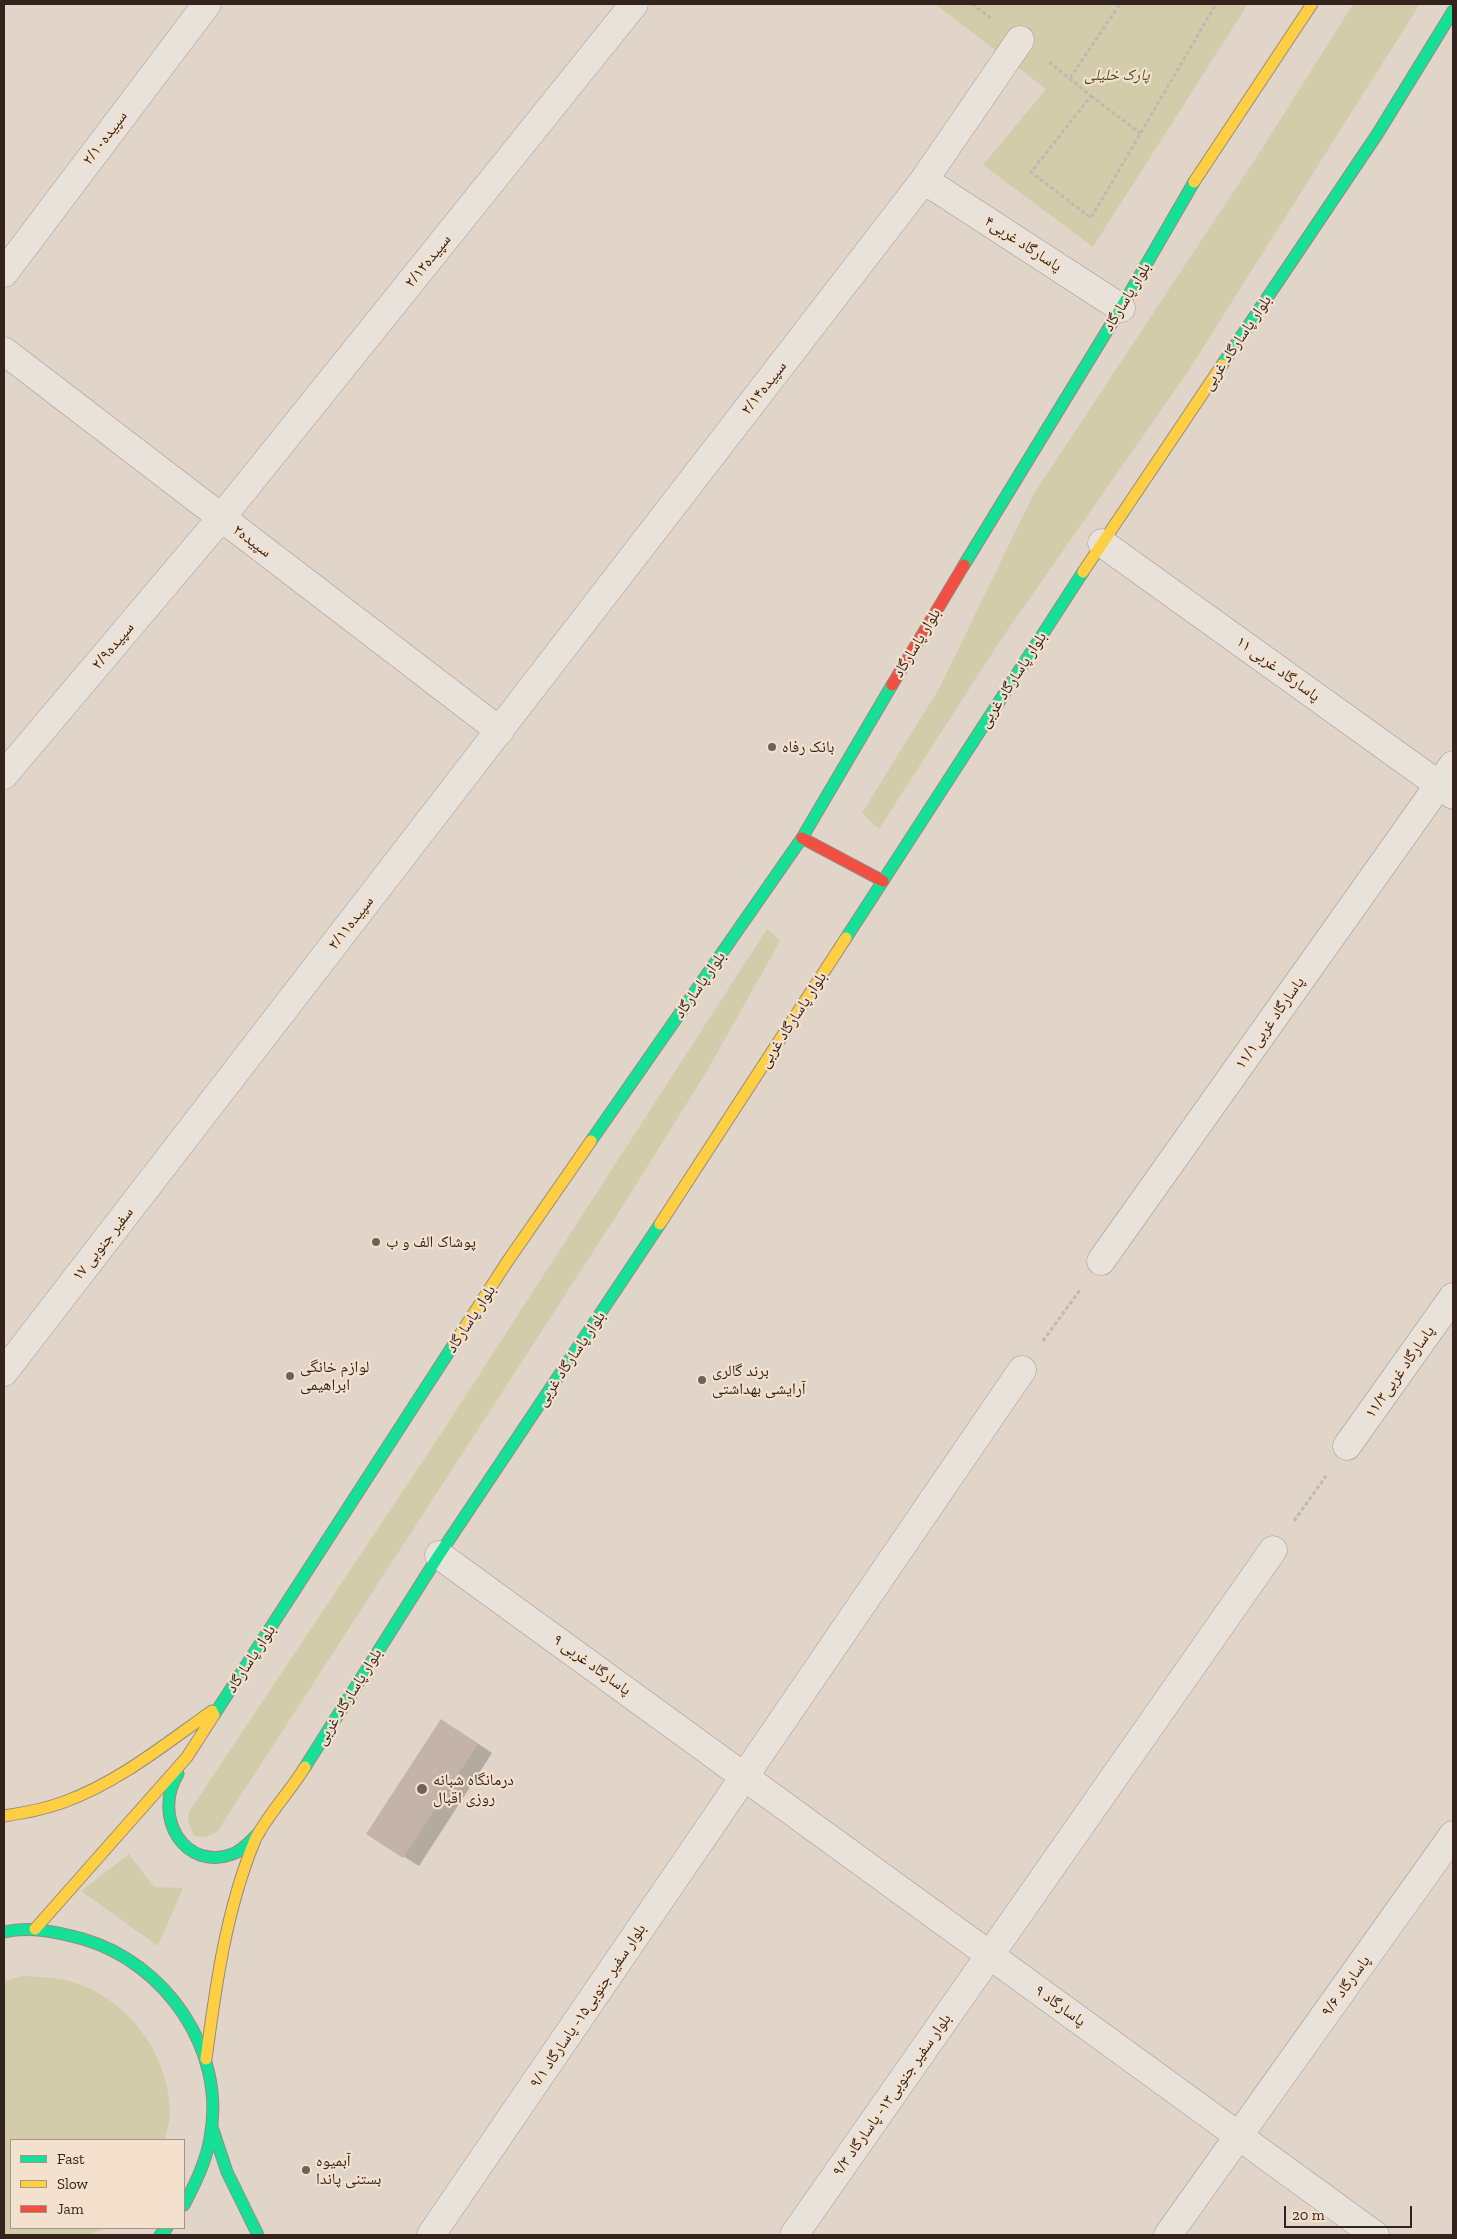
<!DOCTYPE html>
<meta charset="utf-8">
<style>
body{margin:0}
#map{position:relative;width:1457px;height:2239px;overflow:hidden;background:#e0d5c8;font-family:"Zilla Slab",serif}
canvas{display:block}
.frame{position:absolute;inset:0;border:5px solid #33231c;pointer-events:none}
.legend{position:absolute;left:10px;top:2139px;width:175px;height:90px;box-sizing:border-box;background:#f3e1cd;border:1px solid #a69586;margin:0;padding:6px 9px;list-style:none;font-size:15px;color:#33231c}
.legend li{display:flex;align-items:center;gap:10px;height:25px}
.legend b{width:25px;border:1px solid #a69586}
.scale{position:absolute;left:1284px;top:2206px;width:128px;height:22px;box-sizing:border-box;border:2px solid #33231c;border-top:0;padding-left:6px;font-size:15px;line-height:18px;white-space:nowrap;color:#33231c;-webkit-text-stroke:4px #f3e1cd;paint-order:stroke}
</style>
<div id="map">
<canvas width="1457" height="2239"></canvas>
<div class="frame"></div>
<ul class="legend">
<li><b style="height:6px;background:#16e098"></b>Fast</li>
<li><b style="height:6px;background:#ffcf43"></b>Slow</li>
<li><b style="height:6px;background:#f24e42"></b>Jam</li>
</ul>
<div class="scale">20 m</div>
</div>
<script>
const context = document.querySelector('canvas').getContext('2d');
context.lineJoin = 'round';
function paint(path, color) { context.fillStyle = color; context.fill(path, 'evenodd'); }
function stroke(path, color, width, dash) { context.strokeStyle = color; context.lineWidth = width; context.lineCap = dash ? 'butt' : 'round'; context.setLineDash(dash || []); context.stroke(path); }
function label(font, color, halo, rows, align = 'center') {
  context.font = font + ' "Zilla Slab","Noto Naskh Arabic",serif'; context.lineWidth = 4.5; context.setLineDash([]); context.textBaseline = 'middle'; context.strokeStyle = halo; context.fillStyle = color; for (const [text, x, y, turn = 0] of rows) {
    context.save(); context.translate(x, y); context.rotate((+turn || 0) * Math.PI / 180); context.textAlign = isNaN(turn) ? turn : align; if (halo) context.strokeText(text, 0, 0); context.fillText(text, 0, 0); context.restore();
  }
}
paint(new Path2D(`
 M935,4H1248L1093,247L983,165L1046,89Z
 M1353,4H1420L1187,373L1000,641L879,829L862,813L940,687L1033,495L1263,147Z
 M767,929L780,941L707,1071L615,1218L217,1832L205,1837L194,1836L188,1822L189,1812L450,1420Z
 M129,1854L154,1887L183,1888L158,1946L81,1891Z
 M24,1976C38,1977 55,1977 69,1981C127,1997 170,2054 170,2114C170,2122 166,2132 165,2140H11V2228H106L88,2235H4V1981Z`), '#d3ccab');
paint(new Path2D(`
 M456,1729L492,1753L419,1866L368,1834Z`), '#0003');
paint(new Path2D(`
 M441,1719L478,1744L403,1858L366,1834Z`), '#c4b3a9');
const street = new Path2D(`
 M924,180L1121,308
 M4,273L207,4
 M4,351L500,731
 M1102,543L1453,795
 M4,775L221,518L634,4
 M1101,1261L1453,765
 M4,1372L924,180L1020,40
 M1347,1446L1453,1297
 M439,1555L1375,2235
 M431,2235L1022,1370
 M794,2235L1273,1550
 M1168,2235L1453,1835`);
const fast = new Path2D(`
 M1222,365L1378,133L1453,11
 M964,565L1121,308L1194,182
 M846,938L1083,572
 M591,1141L802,838L892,685
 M214,1715L454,1344
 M305,1767L439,1555L660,1224
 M178,1774C152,1815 184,1874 235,1853C244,1849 252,1839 259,1833
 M4,1932C30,1926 57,1932 83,1939C166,1963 227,2051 210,2138C206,2162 195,2184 184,2205
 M212,2127L227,2172L258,2235
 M160,2235L167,2228`);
const slow = new Path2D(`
 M1194,182L1312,4
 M1083,572L1222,365
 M660,1224L846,938
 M454,1344L507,1262L591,1141
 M4,1816C24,1813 45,1809 64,1802C119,1782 165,1744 212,1711
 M35,1929L187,1757L214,1715
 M206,2059C216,1984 226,1910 255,1840C265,1818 292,1789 305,1767`);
const jam = new Path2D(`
 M892,685L964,565
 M802,838L883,881`);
stroke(street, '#a59b92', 29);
stroke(fast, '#958a82', 13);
stroke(slow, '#958a82', 13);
stroke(jam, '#958a82', 13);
stroke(new Path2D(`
 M972,4L992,19
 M1049,62L1091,96L1031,172L1091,218L1216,4
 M1070,78L1120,4
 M1091,96L1140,133
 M1043,1341L1080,1290
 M1294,1521L1326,1476`), '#c1b9b1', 3, [4, 2.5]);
stroke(street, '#e8e2da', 28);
stroke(fast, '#16e098', 11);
stroke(slow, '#ffcf43', 11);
stroke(jam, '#f24e42', 11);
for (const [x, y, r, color] of [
 [772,747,5,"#706158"],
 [376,1242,5,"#706158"],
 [290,1376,5,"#706158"],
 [702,1380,5,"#706158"],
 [422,1789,6,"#706158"],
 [306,2170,5,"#706158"]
]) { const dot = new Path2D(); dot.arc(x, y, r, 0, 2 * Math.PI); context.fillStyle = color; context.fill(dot); stroke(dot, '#f3e1cd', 2); }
label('italic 16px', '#4b4e23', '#f3e1cd', [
 ["پارک خلیلی",1117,75]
]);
label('16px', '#33231c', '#f3e1cd', [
 ["سپیده۲/۱۰",105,138,-53],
 ["پاسارگاد غربی۴",1023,244,33],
 ["سپیده۲/۱۲",428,261,-51],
 ["بلوار پاسارگاد",1127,297,-59],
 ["بلوار پاسارگاد غربی",1237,343,-56],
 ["سپیده۲/۱۴",764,388,-52],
 ["سپیده۲",252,541,37],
 ["بلوار پاسارگاد",917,643,-59],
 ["سپیده۲/۹",113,646,-50],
 ["پاسارگاد غربی ۱۱",1278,669,36],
 ["بلوار پاسارگاد غربی",1013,680,-57],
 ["سپیده۲/۱۱",351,923,-52],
 ["بلوار پاسارگاد",700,985,-55],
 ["بلوار پاسارگاد غربی",793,1020,-57],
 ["پاسارگاد غربی۱۱/۱",1270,1023,-55],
 ["سفیر جنوبی ۱۷",103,1244,-52],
 ["بلوار پاسارگاد",471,1319,-57],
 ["بلوار پاسارگاد غربی",571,1359,-56],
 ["پاسارگاد غربی۱۱/۳",1400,1372,-55],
 ["بلوار پاسارگاد",251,1659,-57],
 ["پاسارگاد غربی ۹",592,1665,36],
 ["بلوار پاسارگاد غربی",349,1697,-58],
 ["پاسارگاد ۹/۶",1346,1986,-54],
 ["بلوار سفیر جنوبی۱۵- پاسارگاد ۹/۱",588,2006,-56],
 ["پاسارگاد ۹",1060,2006,36],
 ["بلوار سفیر جنوبی۱۳- پاسارگاد ۹/۳",892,2095,-55]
]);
label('16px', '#33231c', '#f3e1cd', [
 ["بانک رفاه",782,747],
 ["پوشاک الف و ب",386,1242],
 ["لوازم خانگی",300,1367],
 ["ابراهیمی",300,1385],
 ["برند گالری",712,1371],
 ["آرایشی بهداشتی",712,1389],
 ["درمانگاه شبانه",433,1780],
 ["روزی اقبال",433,1798],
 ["آبمیوه",316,2161],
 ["بستنی پاندا",316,2179]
], 'left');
</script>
